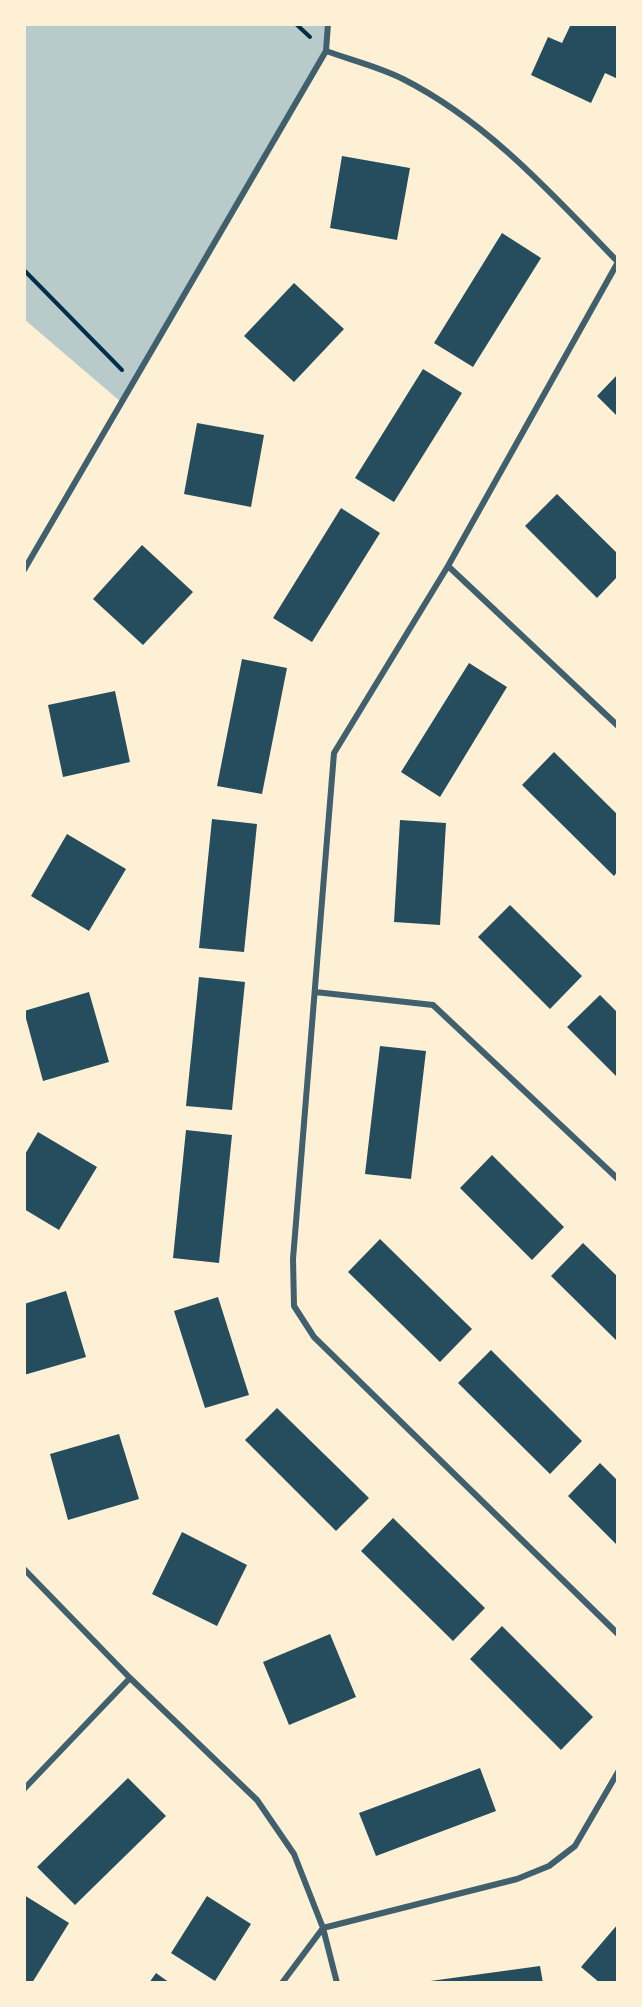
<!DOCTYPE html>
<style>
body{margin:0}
#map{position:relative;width:642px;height:2007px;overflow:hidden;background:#fdf0d5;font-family:"Fira Sans",sans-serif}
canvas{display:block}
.frame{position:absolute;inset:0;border:26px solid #fdf0d5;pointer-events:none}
</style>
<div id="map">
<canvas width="642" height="2007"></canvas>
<div class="frame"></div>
</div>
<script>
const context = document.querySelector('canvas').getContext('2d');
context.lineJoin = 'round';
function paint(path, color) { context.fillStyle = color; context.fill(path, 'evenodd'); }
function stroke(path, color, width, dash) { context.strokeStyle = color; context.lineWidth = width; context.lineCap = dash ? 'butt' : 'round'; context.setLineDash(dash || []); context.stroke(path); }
paint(new Path2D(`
 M24,24H328L326,51L121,402L24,319Z`), '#b9caca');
paint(new Path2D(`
 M571,24H618V79L605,73L591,103L531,75L548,37L562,43Z
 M342,156L410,168L397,240L330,228Z
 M502,233L541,258L473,367L434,343Z
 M294,283L344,329L294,382L244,336Z
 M423,369L462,393L394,502L355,478Z
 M618,374V417L597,396Z
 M197,423L264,435L251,507L184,494Z
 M557,494L618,554V576L597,598L525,526Z
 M341,508L380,533L312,642L273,618Z
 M142,545L193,592L143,645L93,599Z
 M242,659L287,668L262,794L217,786Z
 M469,663L507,687L440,797L401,772Z
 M115,691L130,762L63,777L48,705Z
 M554,752L618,815V871L614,876L522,785Z
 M212,819L257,824L244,952L199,948Z
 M400,820L446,823L440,925L394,922Z
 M67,834L126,869L89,931L31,896Z
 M510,905L582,976L550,1009L478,937Z
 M199,977L245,982L232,1110L186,1106Z
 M89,992L109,1062L43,1081L24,1011Z
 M600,995L618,1013V1078L567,1027Z
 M380,1046L426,1051L411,1179L365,1174Z
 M186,1130L232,1135L219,1263L173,1258Z
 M38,1132L97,1167L59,1230L24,1209V1156Z
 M492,1155L564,1227L532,1260L460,1188Z
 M380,1239L472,1329L440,1362L348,1272Z
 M583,1243L618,1277V1342L551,1276Z
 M66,1291L86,1357L24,1375V1304Z
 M218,1297L249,1395L205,1408L174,1311Z
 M491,1350L582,1441L550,1474L458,1383Z
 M277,1408L369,1498L336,1531L245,1440Z
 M119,1434L139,1499L68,1520L50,1454Z
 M600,1463L618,1481V1546L568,1496Z
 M393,1518L485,1608L453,1641L361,1551Z
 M182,1532L247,1565L217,1626L152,1594Z
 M502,1626L593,1717L561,1750L470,1659Z
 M330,1634L356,1697L289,1725L263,1662Z
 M480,1768L496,1811L376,1856L359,1813Z
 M128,1778L166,1816L75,1905L37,1867Z
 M24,1895L69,1923L32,1983H24Z
 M207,1896L251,1924L215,1981L171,1953Z
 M618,1924V1983H600L581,1967Z
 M540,1966L543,1983H423V1982Z
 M156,1973L170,1983H149Z`), '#264d5e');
stroke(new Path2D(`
 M296,24L310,37
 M24,270L122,370`), '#003049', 4);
stroke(new Path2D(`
 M326,51C351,60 380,67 403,79C488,122 553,195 618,262
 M618,262L448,566L334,753L293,1259L294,1306L314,1337L618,1634
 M448,566L618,726
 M24,570L326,51L328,24
 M315,992L433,1005L618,1179
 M24,1569L130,1678L257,1800L294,1854L323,1928L337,1983
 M24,1789L130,1678
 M323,1928L517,1879L549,1866L575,1846L618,1772
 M282,1983L323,1928`), '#3f606c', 6);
</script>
